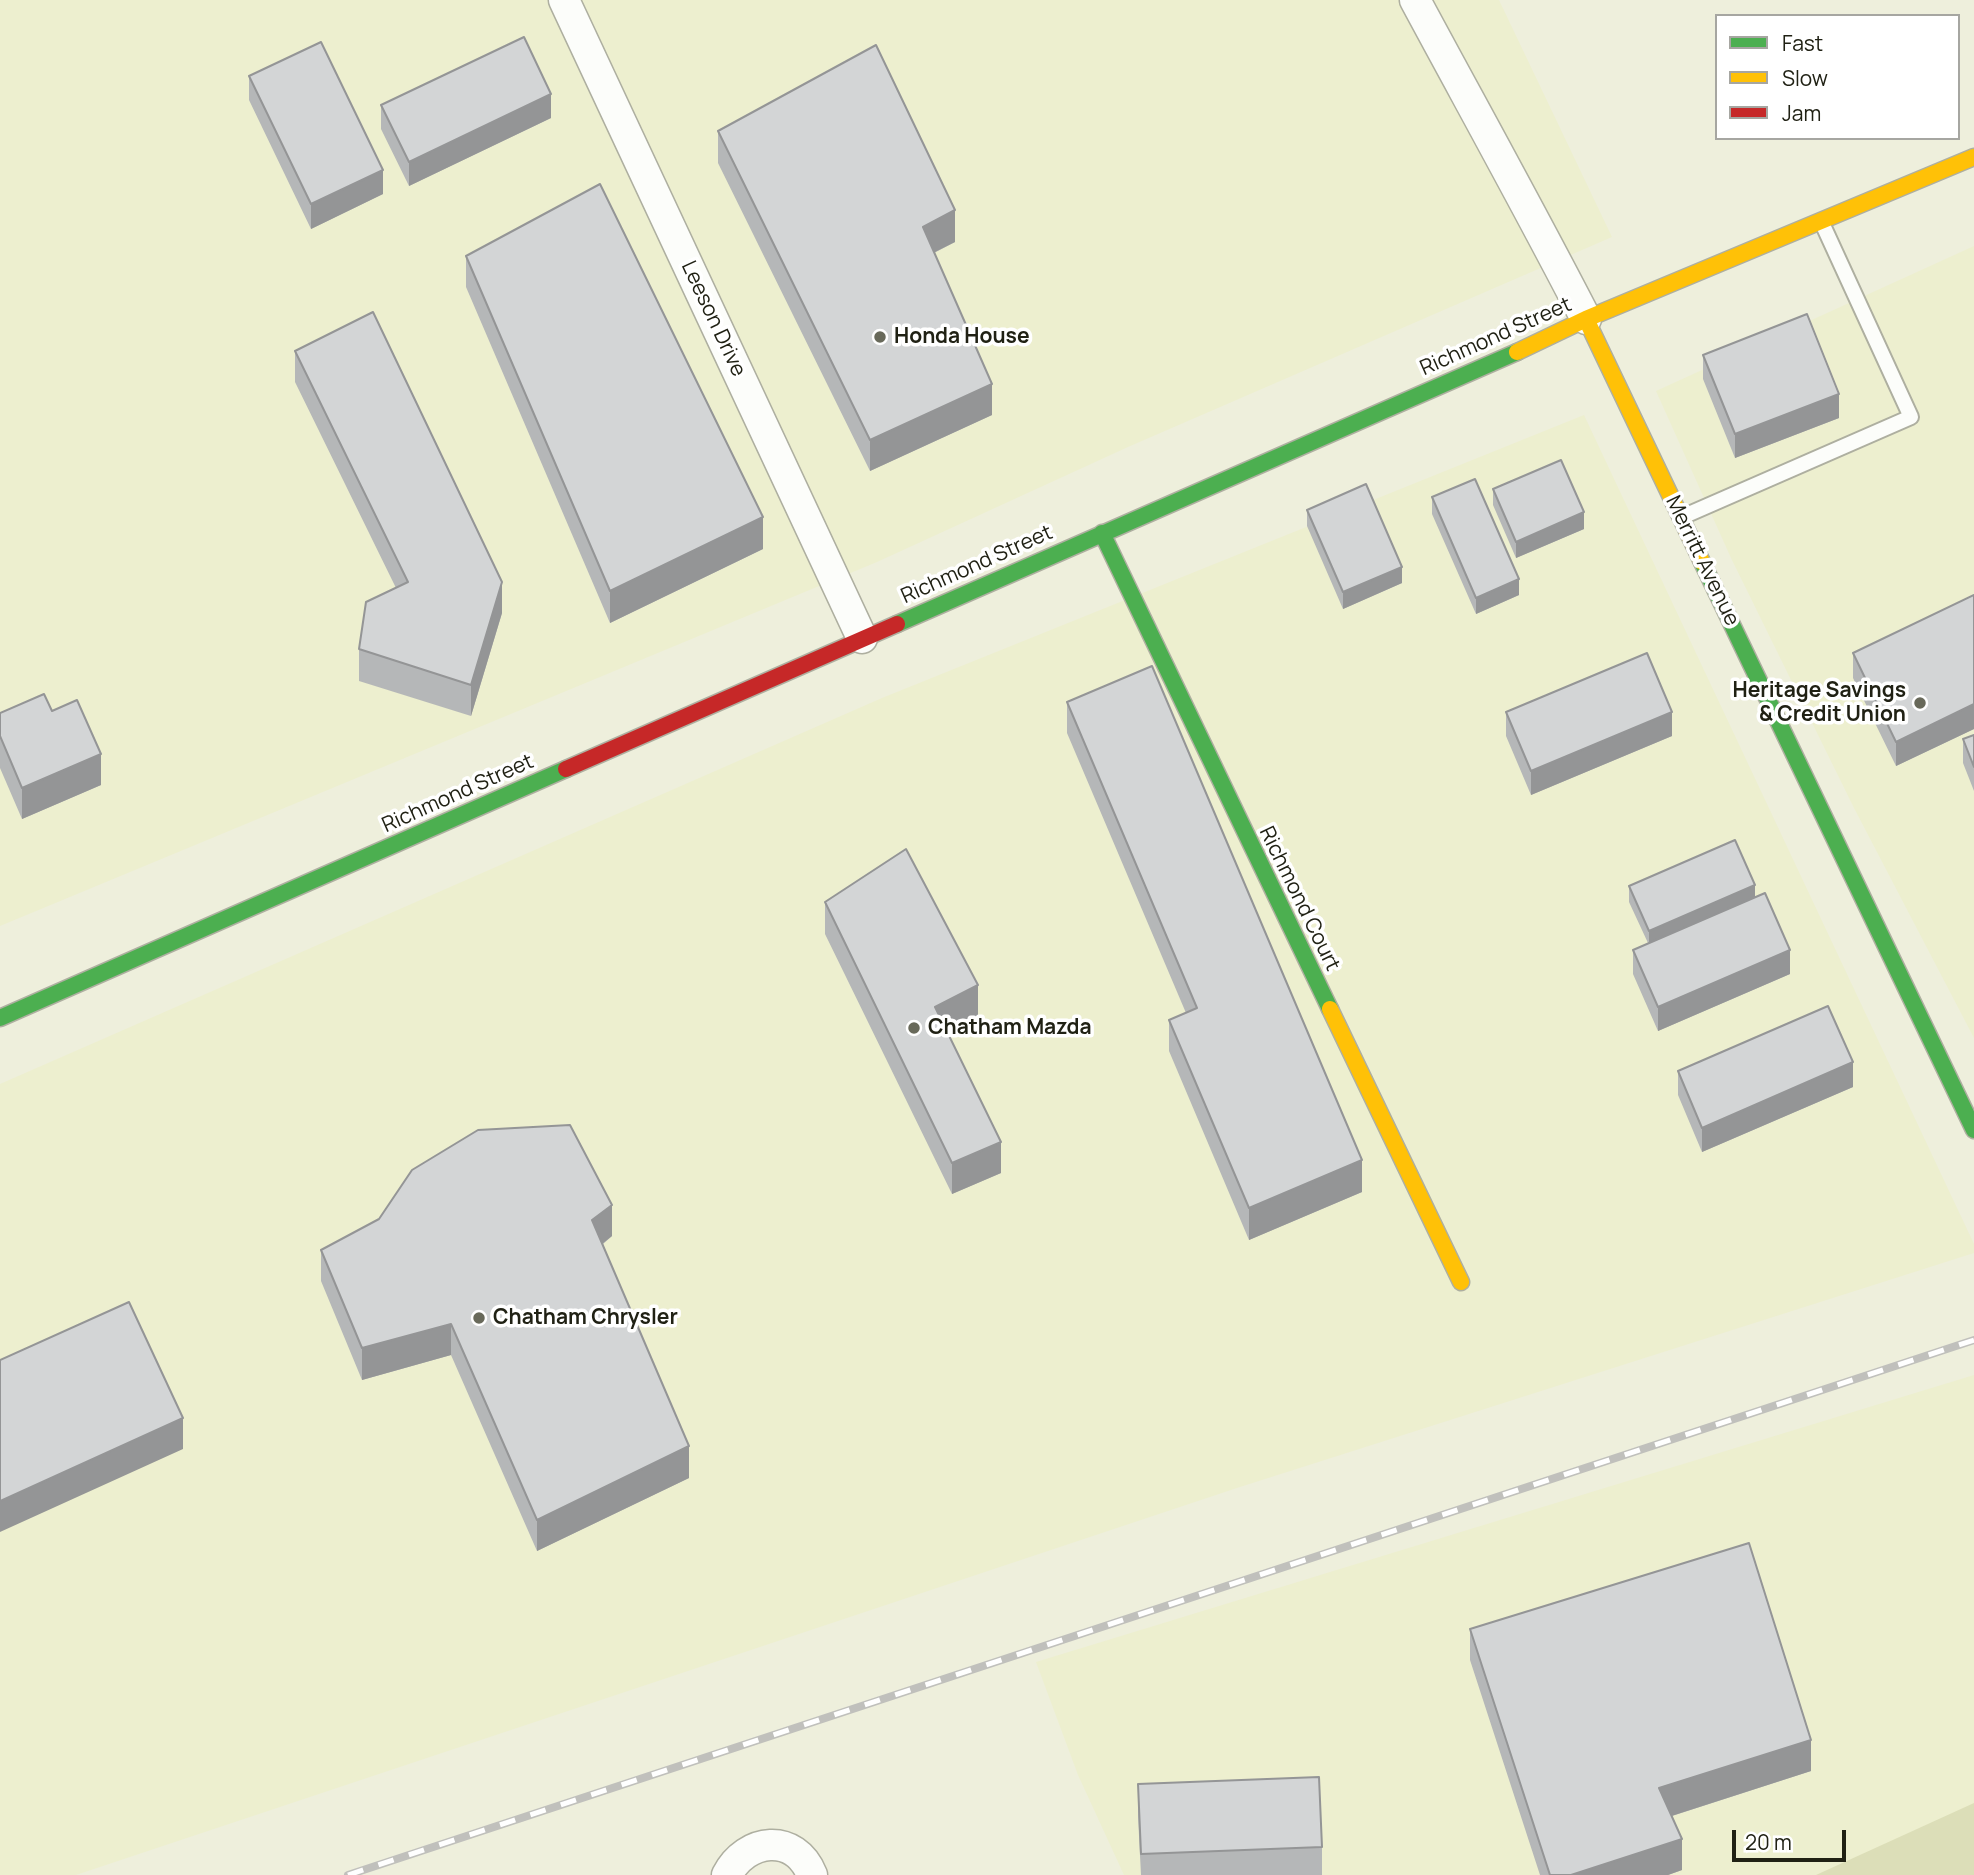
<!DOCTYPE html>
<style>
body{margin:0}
#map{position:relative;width:1974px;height:1875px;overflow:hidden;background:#eeefdc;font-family:Manrope,sans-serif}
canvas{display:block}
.legend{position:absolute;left:1715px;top:14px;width:245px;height:126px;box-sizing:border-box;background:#fff;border:2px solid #a6a6a1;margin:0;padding:9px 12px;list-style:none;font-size:21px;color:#202114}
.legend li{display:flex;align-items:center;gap:14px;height:35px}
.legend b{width:35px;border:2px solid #a6a6a1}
.scale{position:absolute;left:1732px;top:1830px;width:114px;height:32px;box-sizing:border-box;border:4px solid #202114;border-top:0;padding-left:9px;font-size:21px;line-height:24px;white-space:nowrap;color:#202114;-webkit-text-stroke:5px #fff;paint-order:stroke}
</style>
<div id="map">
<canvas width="1974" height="1875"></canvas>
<ul class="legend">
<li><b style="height:9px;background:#4caf50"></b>Fast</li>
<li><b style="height:9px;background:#ffc107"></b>Slow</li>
<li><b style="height:9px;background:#c62828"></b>Jam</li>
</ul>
<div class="scale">20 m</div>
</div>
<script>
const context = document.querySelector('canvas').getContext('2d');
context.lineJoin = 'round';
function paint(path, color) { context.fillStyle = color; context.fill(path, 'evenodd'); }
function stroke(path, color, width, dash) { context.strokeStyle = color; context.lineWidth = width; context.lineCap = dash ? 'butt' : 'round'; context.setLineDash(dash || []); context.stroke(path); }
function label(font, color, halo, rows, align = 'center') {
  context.font = font + ' Manrope,sans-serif'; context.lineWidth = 7; context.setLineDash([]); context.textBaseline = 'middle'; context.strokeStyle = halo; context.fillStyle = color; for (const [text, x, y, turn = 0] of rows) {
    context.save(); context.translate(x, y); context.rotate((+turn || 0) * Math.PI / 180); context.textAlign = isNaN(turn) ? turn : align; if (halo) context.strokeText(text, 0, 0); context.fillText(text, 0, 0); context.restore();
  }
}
paint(new Path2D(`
 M0,0H1499L1612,237L1128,447L877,562L0,926Z
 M1974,246V1038L1854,808L1731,558L1656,391Z
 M1584,415L1974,1244V1253L1240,1487L76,1875H0V1084L882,698Z
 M1974,1375V1875H1124L1078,1775L1036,1662Z`), '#edefcf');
paint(new Path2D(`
 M1974,1803V1875H1816Z`), '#dcdeb8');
const lane = new Path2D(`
 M1682,517L1911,417L1822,223`);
const street = new Path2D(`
 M564,0L862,638
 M1415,0C1472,106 1531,212 1586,319
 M727,1875C746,1838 795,1832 812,1875`);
const fast = new Path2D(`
 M1102,533L1330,1009
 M1702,562L1974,1130
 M897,624L1517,352
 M0,1018L566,769`);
const slow = new Path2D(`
 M1586,319L1702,562
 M1517,352L1586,319L1974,157
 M1330,1009L1461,1282`);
const jam = new Path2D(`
 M566,769L897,624`);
stroke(lane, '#aeafa0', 18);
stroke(street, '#aeafa0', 33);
stroke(fast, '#aeafa0', 19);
stroke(slow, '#aeafa0', 19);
stroke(jam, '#aeafa0', 19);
stroke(lane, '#fcfdfa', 14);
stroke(street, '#fcfdfa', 30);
stroke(fast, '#4caf50', 16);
stroke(slow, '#ffc107', 16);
stroke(jam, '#c62828', 16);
const rail = new Path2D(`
 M348,1875L1974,1340`);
stroke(rail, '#c0c0bc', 8);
stroke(rail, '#fff', 5, [16]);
paint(new Path2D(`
 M249,76L383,194L311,229L249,100Z
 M381,105L551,118L409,186L381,129Z
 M718,131L955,242L934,253L992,415L870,471L718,163Z
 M466,256L763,549L610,623L466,287Z
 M295,351L502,613L471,716L359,681V649L396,588L295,382Z
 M1703,355L1839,418L1735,458L1703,379Z
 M1493,489L1584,529L1516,558L1493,505Z
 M1432,497L1519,595L1476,614L1432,514Z
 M1307,510L1402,583L1343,609L1307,526Z
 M1974,595V729L1896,766L1853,678V653Z
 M1067,702L1362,1192L1249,1240L1169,1051V1020L1186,1013L1067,733Z
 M52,711L101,785L22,819L0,768V713Z
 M1506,712L1672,736L1531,795L1506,736Z
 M1974,735V791L1963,763V739Z
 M1629,886L1755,897L1790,974L1658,1031L1633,974V950L1648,943L1629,902Z
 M825,902L978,1017L947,1032L1001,1173L952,1194L825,934Z
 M1678,1071L1853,1087L1702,1152L1678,1095Z
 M612,1236L603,1244L689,1478L537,1551L451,1355L362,1380L321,1281V1250Z
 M1470,1629L1811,1771L1672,1816L1682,1870L1668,1875H1540L1470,1660Z
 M1138,1784L1322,1847V1875H1141L1138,1816Z`), '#b5b7b8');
paint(new Path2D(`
 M551,94V118L409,186V162Z
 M383,170V194L311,229V204Z
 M955,210V242L923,258V227Z
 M992,384V415L870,471V440Z
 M1839,394V418L1735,458V434Z
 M1584,512V529L1516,558V542Z
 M763,517V549L610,623V591Z
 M1402,567V583L1343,609V592Z
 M1519,579V595L1476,614V598Z
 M502,582V613L471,716V685Z
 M1974,704V729L1896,766V742Z
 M1672,712V736L1531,795V771Z
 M101,754V785L22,819V788Z
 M1755,885V901L1649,947V931Z
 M1790,950V974L1658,1031V1007Z
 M978,985V1017L935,1039V1007Z
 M1853,1062V1087L1702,1152V1128Z
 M1001,1142V1173L952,1194V1163Z
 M1362,1160V1192L1249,1240V1208Z
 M612,1205V1236L592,1252V1220Z
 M451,1324V1355L362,1380V1348Z
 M183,1418V1449L0,1532V1501Z
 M689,1446V1478L537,1551V1520Z
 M1811,1740V1771L1659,1820V1788Z
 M1682,1839V1870L1668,1875H1571Z`), '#949596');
const building = new Path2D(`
 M524,37L551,94L409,162L381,105Z
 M321,42L383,170L311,204L249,76Z
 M876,45L955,210L923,227L992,384L870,440L718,131Z
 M600,184L763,517L610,591L466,256Z
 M373,312L502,582L471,685L359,649L366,602L408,582L295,351Z
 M1807,314L1839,394L1735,434L1703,355Z
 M1561,460L1584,512L1516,542L1493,489Z
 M1475,479L1519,579L1476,598L1432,497Z
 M1366,484L1402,567L1343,592L1307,510Z
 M1974,595V704L1896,742L1853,653Z
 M1647,653L1672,712L1531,771L1506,712Z
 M1152,666L1362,1160L1249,1208L1169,1020L1197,1008L1067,702Z
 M44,694L52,711L77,700L101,754L22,788L0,736V713Z
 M1974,735V767L1963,739Z
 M1735,840L1755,885L1649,931L1629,886Z
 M906,849L978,985L935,1007L1001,1142L952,1163L825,902Z
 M1765,893L1790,950L1658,1007L1633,950Z
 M1828,1006L1853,1062L1702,1128L1678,1071Z
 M570,1125L612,1205L592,1220L689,1446L537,1520L451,1324L362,1348L321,1250L379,1219L412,1170L478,1130Z
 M129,1302L183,1418L0,1501V1360Z
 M1749,1543L1811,1740L1659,1788L1682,1839L1571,1875H1550L1470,1629Z
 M1319,1777L1322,1847L1141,1854L1138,1784Z`);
paint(building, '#d3d5d6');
stroke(building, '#949596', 2);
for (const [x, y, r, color] of [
 [880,337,7,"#68695a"],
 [1920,703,7,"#68695a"],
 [914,1028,7,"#68695a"],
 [479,1318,7,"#68695a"]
]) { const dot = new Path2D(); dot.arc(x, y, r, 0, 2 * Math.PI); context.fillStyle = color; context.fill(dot); stroke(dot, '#fff', 2.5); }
label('21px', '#202114', '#fff', [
 ["Leeson Drive",713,319,65],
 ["Richmond Street",1496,337,-24],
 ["Merritt Avenue",1702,561,64],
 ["Richmond Street",977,565,-24],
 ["Richmond Street",458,794,-24],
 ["Richmond Court",1299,899,64]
]);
label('bold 21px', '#202114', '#fff', [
 ["Honda House",894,337],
 ["Heritage Savings",1906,691,"right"],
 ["& Credit Union",1906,715,"right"],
 ["Chatham Mazda",928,1028],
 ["Chatham Chrysler",493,1318]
], 'left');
</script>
